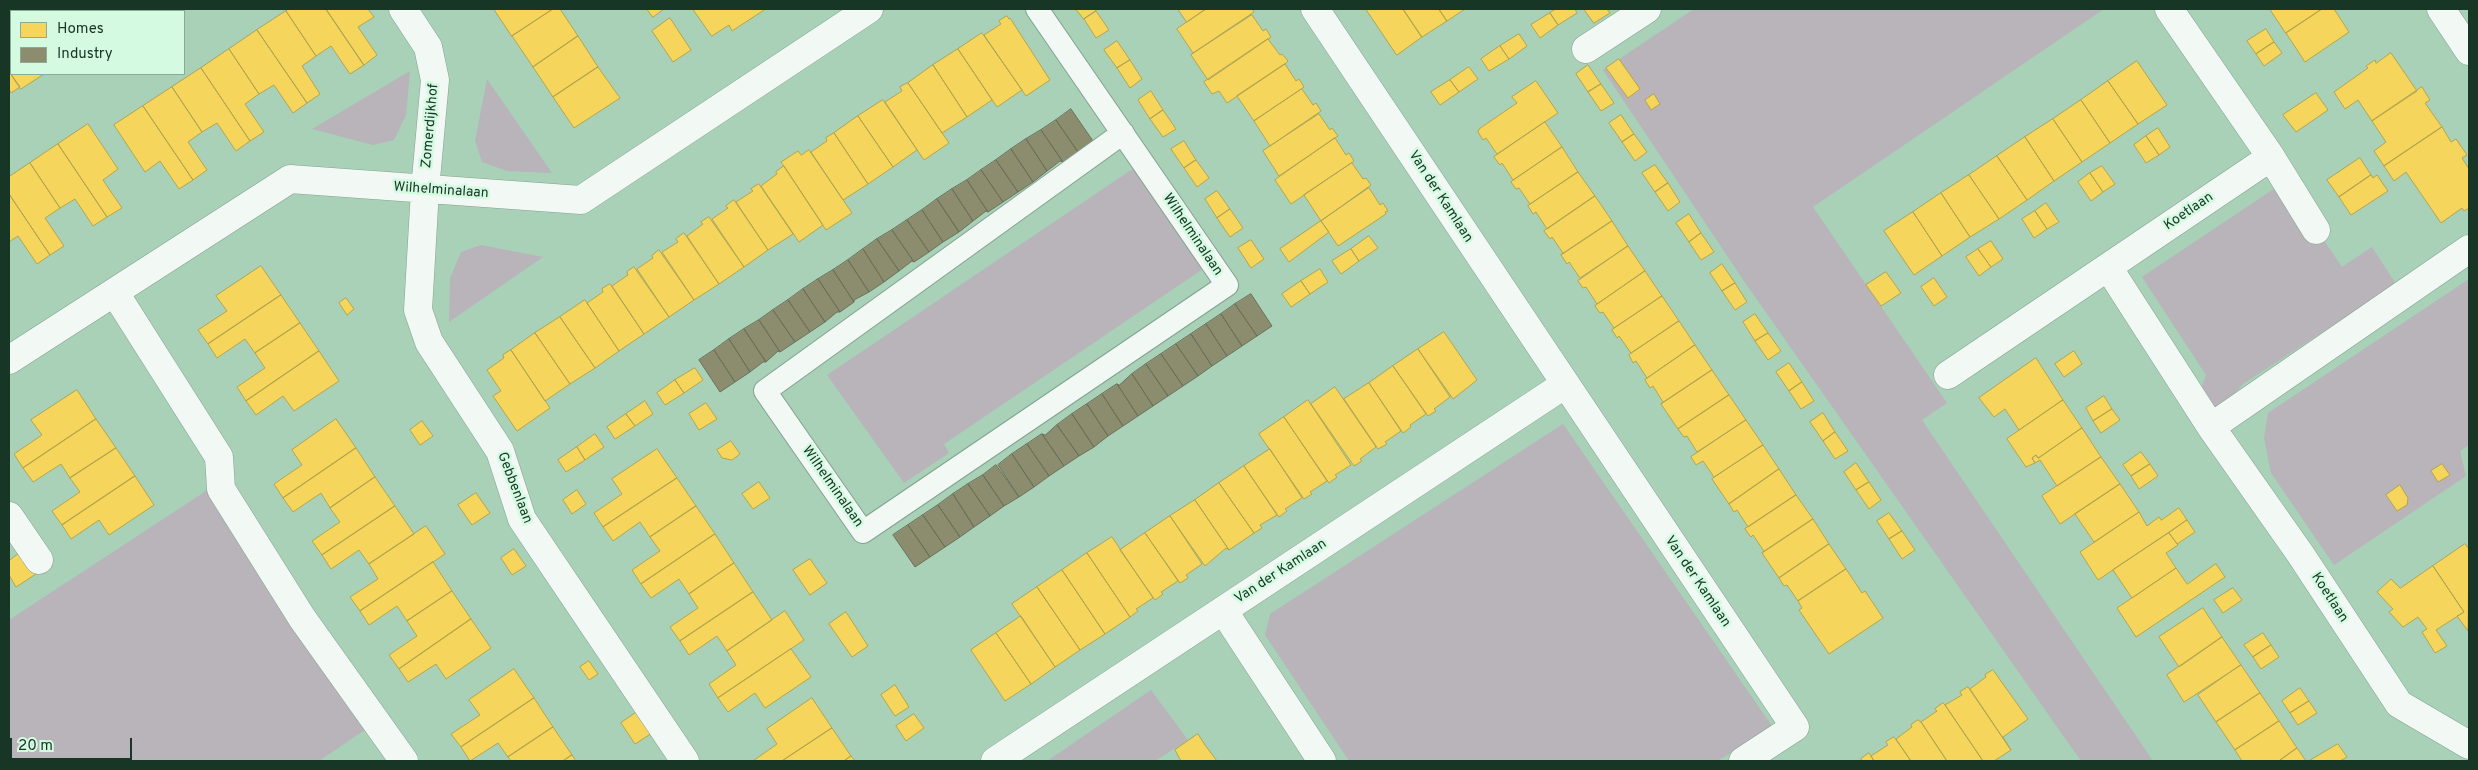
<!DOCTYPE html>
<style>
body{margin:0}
#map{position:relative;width:2478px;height:770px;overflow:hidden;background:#a8d1b8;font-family:Overpass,sans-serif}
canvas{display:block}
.frame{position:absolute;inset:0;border:10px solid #173625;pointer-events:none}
.legend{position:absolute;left:10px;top:10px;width:175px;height:65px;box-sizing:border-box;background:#d5fae2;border:1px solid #89ac96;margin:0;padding:6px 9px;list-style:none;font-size:15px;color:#173625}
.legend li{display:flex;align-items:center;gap:10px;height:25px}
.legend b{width:25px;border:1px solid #89ac96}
.scale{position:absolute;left:10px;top:738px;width:122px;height:22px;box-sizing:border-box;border:2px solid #173625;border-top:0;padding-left:6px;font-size:15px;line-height:18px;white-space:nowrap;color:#173625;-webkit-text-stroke:4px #d5fae2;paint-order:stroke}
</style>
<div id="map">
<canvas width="2478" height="770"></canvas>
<div class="frame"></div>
<ul class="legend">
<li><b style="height:14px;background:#f6d55c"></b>Homes</li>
<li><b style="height:14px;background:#8c8c6e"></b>Industry</li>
</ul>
<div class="scale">20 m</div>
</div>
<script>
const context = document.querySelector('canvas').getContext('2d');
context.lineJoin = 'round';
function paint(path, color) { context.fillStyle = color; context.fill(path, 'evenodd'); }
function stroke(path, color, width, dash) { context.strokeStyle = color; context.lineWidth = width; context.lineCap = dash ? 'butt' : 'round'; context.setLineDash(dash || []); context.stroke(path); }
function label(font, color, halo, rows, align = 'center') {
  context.font = font + ' Overpass,sans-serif'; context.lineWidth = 5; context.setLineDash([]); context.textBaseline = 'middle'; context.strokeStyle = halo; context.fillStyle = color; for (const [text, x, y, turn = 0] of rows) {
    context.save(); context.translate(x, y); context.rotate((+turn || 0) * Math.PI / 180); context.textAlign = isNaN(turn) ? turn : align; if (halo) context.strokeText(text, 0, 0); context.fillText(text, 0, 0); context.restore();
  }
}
paint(new Path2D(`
 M9,9H94L91,11H11V65L9,67Z
 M1694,9H2104L1813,207L1947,403L1922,420L2153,761H2081L1746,284L1603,70Z
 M410,71L406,115L394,140L373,145L312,129Z
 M487,79L552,173L507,171L482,162L475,141Z
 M1134,168L1203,269L944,444L949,453L904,483L827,375Z
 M2284,182L2342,267L2372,247L2396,284L2243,384L2215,415L2195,404L2206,375L2142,277Z
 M481,245L543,257L449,322L450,278L461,252Z
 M2469,279V445L2460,451L2466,476L2334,565L2271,473L2264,438L2268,413Z
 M1563,424L1772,726L1718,761H1349L1265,635L1270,614Z
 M212,487L372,725L319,761H9V620Z
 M1151,690L1188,740L1155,761H1047Z`), '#b8b4ba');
const homes = new Path2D(`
 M103,9H120L121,11H99Z
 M120,9H132L129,11H121Z
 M289,9H326L364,65L350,74L331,46L316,56L286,11Z
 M326,9H368L374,17L358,27L377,55L364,65Z
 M494,9H553L512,36Z
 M553,9H560L578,36L533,67L512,36Z
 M647,9H664L653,17Z
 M693,9H763L764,10L732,31L729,25L712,36Z
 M1076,9H1095L1096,11L1084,19Z
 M1178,9H1206L1187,22Z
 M1206,9H1252L1254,12L1193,53L1177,29Z
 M1366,9H1403L1422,37L1397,55Z
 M1403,9H1439L1447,21L1422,37Z
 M1439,9H1465L1447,21Z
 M1556,9H1575L1577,13L1558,25L1550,13Z
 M1584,9H1607L1610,13L1594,23Z
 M2270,9H2322L2286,33Z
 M2322,9H2334L2349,32L2305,62L2286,33Z
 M286,11L316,56L302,66L320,94L307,103L257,30Z
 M1096,11L1109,30L1096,38L1084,19Z
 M1550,13L1558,25L1540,38L1531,25Z
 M1252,15L1263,31L1266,29L1271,37L1208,80L1191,55Z
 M1007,16L1009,19L1010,18L1050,80L1026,96L984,35L1001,24L999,21Z
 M670,18L691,50L673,62L652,31Z
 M2266,29L2274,42L2256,54L2247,41Z
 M257,30L307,103L293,113L274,85L259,94L229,49Z
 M982,33L1022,90L997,107L958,49Z
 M1519,34L1527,46L1509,59L1500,46Z
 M578,36L598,67L553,97L533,67Z
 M1268,39L1280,55L1282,54L1288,61L1285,64L1227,103L1219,91L1212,94L1204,82Z
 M1117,41L1130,60L1117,68L1104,50Z
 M2274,42L2282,53L2264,66L2256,54Z
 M1500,46L1509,59L1489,71L1481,59Z
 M229,49L259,94L245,104L264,132L250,141L201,68Z
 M958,49L992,100L967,117L933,65Z
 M2391,53L2417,91L2372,121L2358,100L2345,109L2334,92L2368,68L2366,66L2375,60L2376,63Z
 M1619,59L1640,89L1628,98L1606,68Z
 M1130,60L1142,79L1130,88L1117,68Z
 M2137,61L2167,105L2138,124L2108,81Z
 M1285,64L1296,81L1299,79L1304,87L1254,121L1237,96Z
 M933,65L967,117L942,133L908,83Z
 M1588,65L1601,84L1588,92L1576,74Z
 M598,67L620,98L574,128L553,97Z
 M1469,67L1478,79L1459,92L1450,80Z
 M201,68L250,141L236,151L217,123L202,132L172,87Z
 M11,74L20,87L11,93L9,89V76Z
 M11,74H44L21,89Z
 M1450,80L1459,92L1440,105L1431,92Z
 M1536,81L1558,113L1497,154L1486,138L1483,140L1478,132L1479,129L1517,103L1512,97Z
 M2108,81L2138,124L2110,143L2081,100Z
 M908,83L949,143L924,160L885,102L902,91L900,87Z
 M1601,84L1614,103L1601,111L1588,92Z
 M172,87L202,132L188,142L207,170L193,180L143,106Z
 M2422,87L2430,100L2425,103L2442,127L2384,166L2374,151L2386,142L2372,121Z
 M1302,89L1313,105L1316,103L1321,111L1270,146L1254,121Z
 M1151,91L1163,110L1150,119L1138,100Z
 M2316,93L2328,110L2296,132L2283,115Z
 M1654,94L1660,104L1651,110L1645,100Z
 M883,100L917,150L893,167L858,116Z
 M2081,100L2110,143L2082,162L2053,119Z
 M143,106L193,180L179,189L160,161L145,172L114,125Z
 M1163,110L1176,129L1163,137L1150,119Z
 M1319,114L1330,130L1332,128L1338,136L1279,176L1263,151Z
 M1621,115L1634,134L1622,142L1609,123Z
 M858,116L893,167L868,184L834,133Z
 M2053,119L2082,162L2054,181L2025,137Z
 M1545,122L1562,147L1513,180L1502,163L1500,165L1494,157Z
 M88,124L118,169L103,180L122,208L107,217L58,144Z
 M2442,127L2451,142L2456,139L2467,155L2462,158L2469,169V208L2464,211L2462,208L2441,223L2406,172L2394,181L2384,166Z
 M2158,128L2170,147L2159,155L2146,136Z
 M834,133L868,184L843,200L811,152L827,141L826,138Z
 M1634,134L1647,152L1635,161L1622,142Z
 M2146,136L2159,155L2146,163L2134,145Z
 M2025,137L2054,181L2027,200L1997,156Z
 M1335,138L1346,155L1349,153L1354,161L1291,204L1275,180Z
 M1184,141L1196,160L1184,168L1171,149Z
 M58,144L107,217L93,226L75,199L60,208L30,163Z
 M1562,147L1578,172L1530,204L1519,188L1516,189L1511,182Z
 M809,150L852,213L826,230L781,162L798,151L801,155Z
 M1997,156L2027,200L1999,219L1969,175Z
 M2360,158L2371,175L2339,197L2327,180Z
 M1196,160L1209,178L1197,187L1184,168Z
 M30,163L60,208L45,218L64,246L50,255L9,194V177Z
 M1352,163L1363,179L1366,178L1371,185L1321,221L1304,195Z
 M1655,165L1668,183L1655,192L1642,173Z
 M784,166L823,225L799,242L761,186L777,174L776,172Z
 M2102,166L2115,184L2103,192L2090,173Z
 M1578,172L1595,196L1547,229L1536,212L1533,214L1528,206Z
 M2090,173L2103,192L2091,201L2078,182Z
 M1969,175L1999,219L1970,237L1941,193Z
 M2371,175L2373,178L2377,175L2388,191L2351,215L2339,197Z
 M1668,183L1680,202L1668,211L1655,192Z
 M759,184L793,234L768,250L736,202L753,191L751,189Z
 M1369,188L1380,205L1383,203L1388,211L1385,212L1386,214L1338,246L1321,221Z
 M1217,191L1230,209L1217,218L1205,199Z
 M1941,193L1970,237L1942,256L1913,212Z
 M9,194L50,255L37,264L18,236L9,242Z
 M1595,196L1612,221L1561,255L1563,253L1552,237L1550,239L1544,231Z
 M734,200L768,250L744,267L712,219L728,208L726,206Z
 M2046,203L2059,222L2047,229L2035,211Z
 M1230,209L1243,228L1230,237L1217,218Z
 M2035,211L2047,229L2034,238L2022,219Z
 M1913,212L1942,256L1914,275L1884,231Z
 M1689,214L1701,233L1689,242L1676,223Z
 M709,217L744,267L719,284L687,236L703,224L701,222Z
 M1321,221L1329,232L1289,262L1280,249Z
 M1612,221L1628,246L1580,278L1569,262L1567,264L1561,255Z
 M684,233L719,284L694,300L662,252L678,242L676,239Z
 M1701,233L1714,252L1701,260L1689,242Z
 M1369,236L1378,248L1359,261L1351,249Z
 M1251,240L1264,259L1251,268L1238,248Z
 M1991,241L2003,259L1991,267L1978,249Z
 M1628,246L1645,271L1597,304L1586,287L1583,288L1578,281Z
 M1351,249L1359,261L1341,274L1332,261Z
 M1978,249L1991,267L1979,276L1966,257Z
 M659,250L694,300L669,317L637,269L653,258L652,256Z
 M1722,264L1735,283L1722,291L1710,273Z
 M261,266L281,295L208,344L198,330L227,311L216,296Z
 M634,267L669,317L644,334L612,286L628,275L627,272Z
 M1320,269L1328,282L1310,294L1301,281Z
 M1645,271L1662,296L1614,328L1603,312L1600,313L1595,306Z
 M1886,272L1901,293L1881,306L1866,285Z
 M1934,278L1947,297L1934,306L1921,287Z
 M1301,281L1310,294L1291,307L1282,294Z
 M1735,283L1747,302L1735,310L1722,291Z
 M610,284L644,334L619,351L587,303L603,292L602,289Z
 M281,295L300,323L255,353L245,339L217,358L208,344Z
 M1662,296L1679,321L1631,353L1619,336L1617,338L1612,330Z
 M346,298L354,309L347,315L339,303Z
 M585,300L619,351L595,368L560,317Z
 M1755,314L1768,333L1755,341L1743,322Z
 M560,317L595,368L570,384L535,333Z
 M1679,321L1695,345L1647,378L1636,361L1633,363L1629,355Z
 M300,323L319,351L246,401L237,387L265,368L255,353Z
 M1444,332L1477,380L1453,399L1418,349Z
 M535,333L570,384L545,401L511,350Z
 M1768,333L1781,351L1768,360L1755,341Z
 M1695,345L1712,370L1661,404L1663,402L1653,386L1650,388L1645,380Z
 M1418,349L1450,397L1434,409L1436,411L1428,416L1393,366Z
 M511,350L550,408L517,431L493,396L501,391L487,370L504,358L503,355Z
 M319,351L339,381L294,411L283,396L256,415L246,401Z
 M2074,351L2082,364L2064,377L2055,364Z
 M2036,358L2063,400L2019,430L2005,409L1994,417L1979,398Z
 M1789,363L1802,382L1789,391L1776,372Z
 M1393,366L1426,414L1410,425L1411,427L1403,433L1369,383Z
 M695,368L703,380L684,393L675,380Z
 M1712,370L1729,395L1678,429L1661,404Z
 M675,380L684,393L665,405L657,393Z
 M1802,382L1814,401L1801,409L1789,391Z
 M1369,383L1401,431L1385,442L1387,444L1378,449L1344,399Z
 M1335,387L1376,447L1360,459L1362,461L1354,466L1311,404Z
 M77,390L96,419L23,468L14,454L42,435L31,420Z
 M1729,395L1746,420L1697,452L1687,436L1684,437L1678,429Z
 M2104,396L2112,409L2093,421L2086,408Z
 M1308,400L1351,465L1335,475L1337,477L1329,483L1284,417Z
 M2063,400L2082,428L2038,458L2036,455L2032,458L2035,463L2026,467L2007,439Z
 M645,401L653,414L635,426L626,414Z
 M706,403L717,419L699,430L689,414Z
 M2112,409L2120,420L2101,433L2093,421Z
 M1823,413L1835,432L1823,441L1810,422Z
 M626,414L635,426L615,439L607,427Z
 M1284,417L1327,481L1310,492L1312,494L1304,499L1259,434Z
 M96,419L116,448L70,478L61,464L33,482L23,468Z
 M336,419L356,448L283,498L274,484L302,465L292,450Z
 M1746,420L1763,445L1714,477L1703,461L1696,465L1691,457Z
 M422,421L433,436L420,445L410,430Z
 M2082,428L2101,457L2057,486L2040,460L2035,463L2032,458L2036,455L2038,458Z
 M1835,432L1848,451L1835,459L1823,441Z
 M595,434L604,447L585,460L577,447Z
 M731,441L740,454L732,460L722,458L717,450Z
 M1763,445L1779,469L1729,504L1712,479Z
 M577,447L585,460L566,472L558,460Z
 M116,448L135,476L62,525L52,511L80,492L70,478Z
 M356,448L375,477L330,508L321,493L293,512L283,498Z
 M657,449L677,478L603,527L594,513L622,494L612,479Z
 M1270,449L1302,498L1285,509L1287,511L1279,517L1244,466Z
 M2141,452L2150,464L2131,476L2123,465Z
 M2101,457L2120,484L2060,524L2042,496Z
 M1856,463L1869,482L1856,490L1844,472Z
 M2150,464L2158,476L2139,489L2131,476Z
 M2442,464L2450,475L2438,482L2431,471Z
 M1244,466L1277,515L1260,525L1262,528L1254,533L1219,483Z
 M1779,469L1796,495L1748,527L1737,510L1734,512L1729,504Z
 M135,476L154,505L109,535L99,520L71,539L62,525Z
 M375,477L395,506L322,555L312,541L340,522L330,508Z
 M677,478L696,506L650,537L640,522L613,541L603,527Z
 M759,482L770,498L753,509L742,494Z
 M1869,482L1881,500L1869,509L1856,490Z
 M1219,483L1254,533L1229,550L1195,500Z
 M2120,484L2139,512L2094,542L2075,514Z
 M2400,485L2408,498L2407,505L2397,511L2386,495Z
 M577,490L586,504L572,514L563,500Z
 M476,493L490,513L472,525L458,505Z
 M1796,495L1813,519L1762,553L1764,551L1753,535L1751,537L1745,529Z
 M1195,500L1229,550L1226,548L1205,566L1170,516Z
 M395,506L414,534L369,564L359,550L331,569L322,555Z
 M696,506L715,534L641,584L632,570L660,551L650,537Z
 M2179,508L2187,520L2098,580L2080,552L2139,512L2147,526L2159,517L2161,520Z
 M1889,513L1902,531L1889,539L1877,521Z
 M1170,516L1202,564L1186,575L1188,578L1180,583L1145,533Z
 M1813,519L1829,544L1779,578L1762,553Z
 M2187,520L2195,532L2177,544L2169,533Z
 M426,526L445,554L360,611L350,597L378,579L369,564Z
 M1902,531L1915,550L1902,559L1889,539Z
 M1145,533L1178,581L1161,592L1163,594L1155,600L1120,550Z
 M2169,533L2178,545L2166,553L2176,568L2132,598L2113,570Z
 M715,534L734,563L689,594L679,579L651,598L641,584Z
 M1112,537L1153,598L1136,609L1138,611L1130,617L1087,553Z
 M1829,544L1846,569L1798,601L1787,585L1784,586L1779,578Z
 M2465,544L2469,549L2468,631L2457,616L2464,612L2433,566Z
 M514,549L526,566L512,575L501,558Z
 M21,552L36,574L16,587L9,575V561Z
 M1087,553L1130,617L1105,634L1062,570Z
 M810,559L827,583L810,595L793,570Z
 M433,562L452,591L407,621L397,606L369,625L360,611Z
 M734,563L753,592L680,641L670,627L698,608L689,594Z
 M2216,564L2225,577L2136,637L2117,608L2176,568L2187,584Z
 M2433,566L2464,612L2436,630L2447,646L2435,653L2422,632L2427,629L2418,617L2403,627L2389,612L2393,609L2377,592L2391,579L2400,588Z
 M1846,569L1862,593L1865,591L1883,618L1829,654L1799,610L1802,608L1798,601Z
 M1062,570L1105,634L1080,650L1037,587Z
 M1037,587L1080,650L1055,667L1012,604Z
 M2233,588L2242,600L2223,613L2214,600Z
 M452,591L471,619L399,669L389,655L417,636L407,621Z
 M753,592L772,620L727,651L717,636L689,655L680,641Z
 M2203,608L2222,637L2179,667L2159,637Z
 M785,611L804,640L718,698L709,684L736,665L727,651Z
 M846,612L868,646L852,657L829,624Z
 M1021,616L1055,667L1031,684L996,633Z
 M471,619L491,648L446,679L436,664L408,682L399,669Z
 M996,633L1031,684L1005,701L971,650Z
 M2263,633L2271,645L2253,657L2244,645Z
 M2222,637L2241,665L2184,702L2167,675Z
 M2271,645L2279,657L2261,669L2253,657Z
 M791,649L811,677L765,708L755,693L728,712L718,698Z
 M589,661L598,674L589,680L580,667Z
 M2241,665L2260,693L2216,722L2198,695Z
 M514,669L534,698L461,747L451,734L480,715L469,700Z
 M1993,670L2028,719L2003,737L2011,750L1970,689L1986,677L1985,675Z
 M895,685L909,707L895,716L881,695Z
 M1968,687L2011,750L1994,761H1983L1945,705L1962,695L1960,692Z
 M2300,688L2309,701L2290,713L2282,701Z
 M2260,693L2279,721L2235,750L2216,722Z
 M534,698L553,727L508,757L498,743L470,761L461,747Z
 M812,698L832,728L782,761H753L777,744L767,729Z
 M2309,701L2317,713L2298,725L2290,713Z
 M1943,703L1945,705L1983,761H1947L1921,722L1937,711L1935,709Z
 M637,712L652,733L635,744L621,723Z
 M914,714L924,728L906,741L896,726Z
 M1918,720L1921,722L1947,761H1911L1896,739L1912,727L1911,725Z
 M2279,721L2297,748L2279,761H2242L2235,750Z
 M553,727L572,755L563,761H511L508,757Z
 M832,728L851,756L844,761H782Z
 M1198,734L1205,745L1217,761H1181L1175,750Z
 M1894,737L1911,761H1874L1871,756L1888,745L1886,742Z
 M2338,744L2347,757L2340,761H2309Z
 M2297,748L2306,761H2279Z
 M1869,753L1874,761H1863L1861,759Z
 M572,755L576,761H563Z
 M851,756L855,761H844Z`);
paint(homes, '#f6d55c');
stroke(homes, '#b3a54c', 1);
const industry = new Path2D(`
 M1071,109L1093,141L1078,152L1056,120Z
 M1056,120L1078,152L1063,162L1041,130Z
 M1041,130L1063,162L1060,161L1047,171L1026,139Z
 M1026,139L1047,171L1033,182L1011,149Z
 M1011,149L1033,182L1018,192L996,160Z
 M996,160L1018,192L1003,202L981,170Z
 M981,170L1003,202L988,212L967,180Z
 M967,180L988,212L986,211L973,221L952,189Z
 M952,189L973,221L959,232L937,199Z
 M937,199L959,232L943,242L922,210Z
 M922,210L943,242L929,252L907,220Z
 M907,220L929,252L914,262L892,230Z
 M892,230L914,262L912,261L899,271L877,239Z
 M877,239L899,271L884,282L863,249Z
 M863,249L884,282L869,292L848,260Z
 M848,260L869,292L854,300V302L833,270Z
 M833,270L854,302L840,312L818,279Z
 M818,279L840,312H837L825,322L803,289Z
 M803,289L825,322L810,332L788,300Z
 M1251,294L1272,326L1257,336L1235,304Z
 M788,300L810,332L795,342L773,310Z
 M1235,304L1257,336L1242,346L1221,314Z
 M773,310L795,342L780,352L759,320Z
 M1221,314L1242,346L1227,356L1206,324Z
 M759,320L780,352L778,351L766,362L744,329Z
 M1206,324L1227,356L1212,366L1191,334Z
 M744,329L766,362H763L750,372L729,339Z
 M1191,334L1212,366L1198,376L1176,344Z
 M729,339L750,372L735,382L714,350Z
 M1176,344L1198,376L1183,386L1161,354Z
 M714,350L735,382L720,392L699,360Z
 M1161,354L1183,386L1168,396L1146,364Z
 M1146,364L1168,396L1153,406L1132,374Z
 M1132,374L1153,406L1138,416L1117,384L1119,385Z
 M1117,384L1138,416L1123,426L1102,394Z
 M1102,394L1123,426L1108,436L1087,404Z
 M1087,404L1108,436L1094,447L1072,414Z
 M1072,414L1094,447L1079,456L1057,425Z
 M1057,425L1079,456L1064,466L1042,434L1045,435Z
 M1042,434L1064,466L1049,476L1027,444Z
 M1027,444L1049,476L1034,487L1012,454Z
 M1012,454L1034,487L1019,497L998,465Z
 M996,465L1019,497L1004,506L983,475Z
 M983,475L1004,506L990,516L968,484Z
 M968,484L990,516L974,527L953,494Z
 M953,494L974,527L960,537L938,505Z
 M938,505L960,537L945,547L923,515Z
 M923,515L945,547L930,557L908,525Z
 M908,525L930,557L915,567L893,535Z`);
paint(industry, '#8c8c6e');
stroke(industry, '#697258', 1);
const service = new Path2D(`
 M1037,9L1227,285L863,532L765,391L1123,133`);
const minor = new Path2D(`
 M403,9L428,47L435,80L425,190L418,310L429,342L500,451L522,519L685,761
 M1315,9L1795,727L1743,761
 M2169,9L2271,157L2316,230
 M2441,9L2469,51
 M1586,49L1647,9
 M2108,267L2211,427L2301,555L2399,704L2469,745
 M115,293L219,457L221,489L302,618L404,761
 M9,360L290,179L581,200L869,9
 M1948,375L2271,157
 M2211,427L2469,249
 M9,516L39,560
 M1223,610L1322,761
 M995,761L1564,385`);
stroke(service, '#82a28f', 24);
stroke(minor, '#82a28f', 29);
stroke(service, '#f2f8f4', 22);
stroke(minor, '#f2f8f4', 28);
label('14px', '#173625', '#d5fae2', [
 ["Zomerdijkhof",431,126,-85],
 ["Wilhelminalaan",441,191,4],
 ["Van der Kamlaan",1440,197,57],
 ["Koetlaan",2189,212,-34],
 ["Wilhelminalaan",1192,235,56],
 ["Wilhelminalaan",832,487,55],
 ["Gebbenlaan",514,488,69],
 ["Van der Kamlaan",1281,572,-33],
 ["Van der Kamlaan",1697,582,56],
 ["Koetlaan",2329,598,57]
]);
</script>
